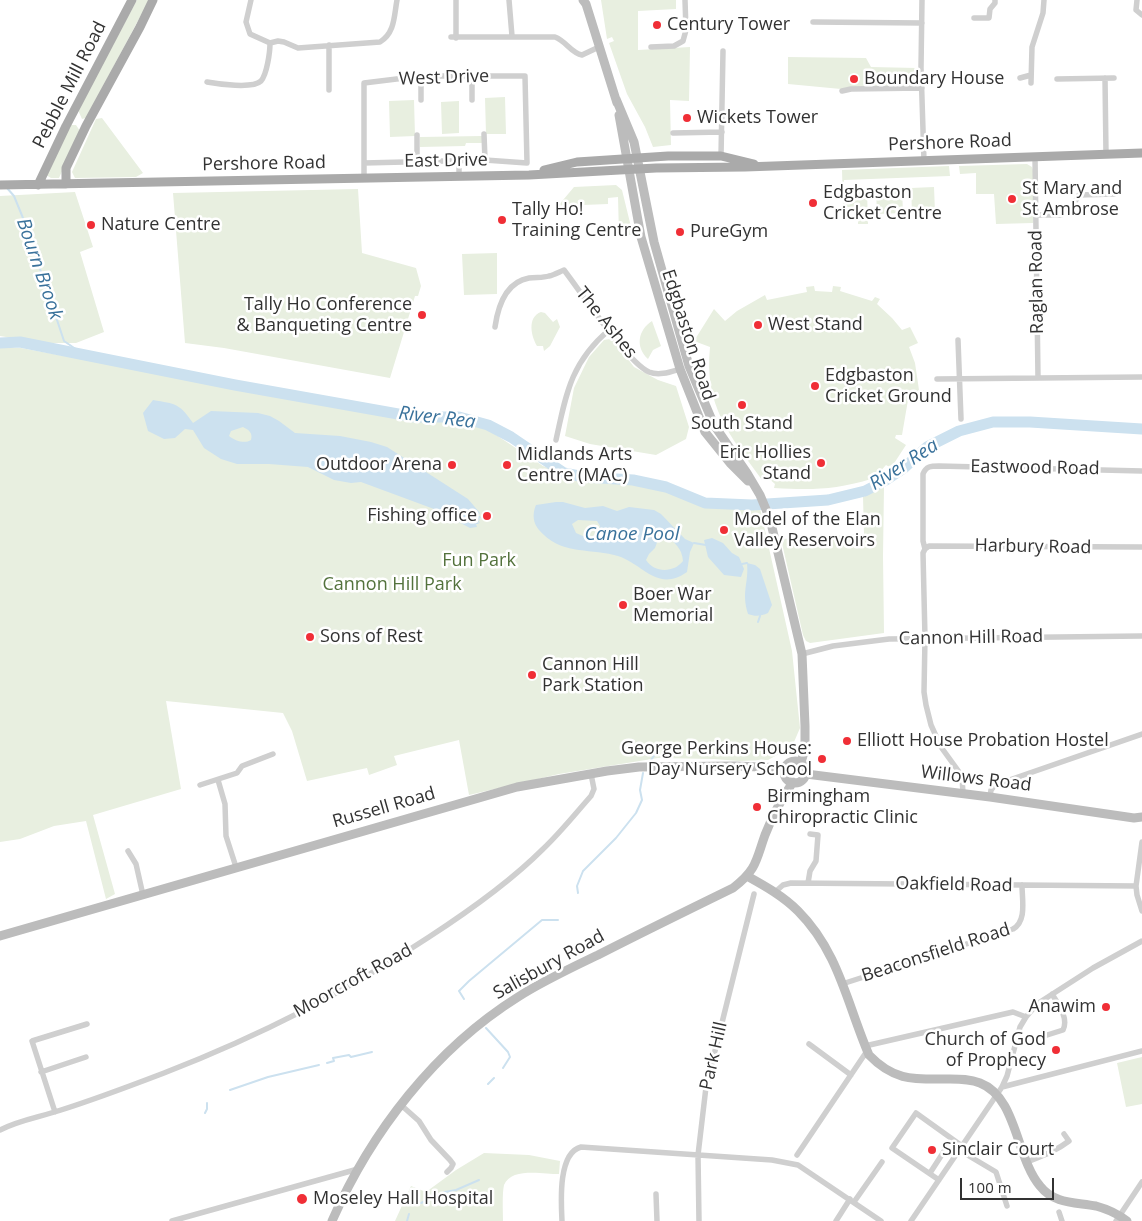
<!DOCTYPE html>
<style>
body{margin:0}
#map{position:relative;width:1142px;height:1221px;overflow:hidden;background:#fff;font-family:"Open Sans",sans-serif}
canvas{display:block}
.scale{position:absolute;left:960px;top:1178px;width:94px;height:22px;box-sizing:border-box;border:2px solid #323232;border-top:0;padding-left:6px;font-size:15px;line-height:18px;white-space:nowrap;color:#323232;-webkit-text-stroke:4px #fff;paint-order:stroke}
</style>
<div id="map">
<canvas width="1142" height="1221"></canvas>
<div class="scale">100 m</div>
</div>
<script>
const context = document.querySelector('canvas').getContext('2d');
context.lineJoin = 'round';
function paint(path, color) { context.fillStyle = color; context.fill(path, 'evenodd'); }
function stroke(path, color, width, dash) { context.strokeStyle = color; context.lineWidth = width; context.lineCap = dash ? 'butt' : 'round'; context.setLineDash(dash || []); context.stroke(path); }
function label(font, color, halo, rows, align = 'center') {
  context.font = font + ' "Open Sans",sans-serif'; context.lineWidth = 5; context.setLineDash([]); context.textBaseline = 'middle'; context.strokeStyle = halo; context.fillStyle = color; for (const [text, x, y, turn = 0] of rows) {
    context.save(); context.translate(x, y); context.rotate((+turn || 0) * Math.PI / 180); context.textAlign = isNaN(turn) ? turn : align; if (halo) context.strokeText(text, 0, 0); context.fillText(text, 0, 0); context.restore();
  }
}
paint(new Path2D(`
 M137,0H149L86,118L82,119L78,110Z
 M601,0H676V9L638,11V50L690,47L689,101L670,100L671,145L653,147L645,127L627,94L609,43L614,41L612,37L607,39Z
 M788,57L866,58L871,67L917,68L918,88L841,89L788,84Z
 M505,97L506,134H486L485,98Z
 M414,100L415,136L390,137L389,101Z
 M459,101V133L442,134L441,102Z
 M102,118L143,173L136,177L75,178L72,172L96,119Z
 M71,125H76L80,131L59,178H51L46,175Z
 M482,136V143H466L465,146L420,147V137Z
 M1027,164L1032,167L1033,170V223L996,224L994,194H976V173L960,174L959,166Z
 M949,166L950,176L844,180V190H867L868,224H858V213H853L852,207H843L842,170Z
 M616,185L622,190L633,235H619L618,197L608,198V204L558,206L574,187Z
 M934,187L935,212H912L911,188Z
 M902,188L903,213L877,214L876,189Z
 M358,189L362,253L416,268L421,286L418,296H415L390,378L224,348L185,343L173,193Z
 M75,192L93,247L80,252L104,332L76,343H43L0,336V196Z
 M497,253V294L464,295L462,254Z
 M814,286L815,291L832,292L833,286L841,287L840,291L872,301L875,297L880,299L877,304L892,318L902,330L910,327L918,343L909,347L915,363L919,390H924V398L908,400L902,435H896L895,438L906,445L891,468L886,465L878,474L870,476L871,479C835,490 811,490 774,488L775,484L766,476L762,480C729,434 704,406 710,347L694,341L714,309L725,321L737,311L765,295L767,300L807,292L806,287Z
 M541,312L545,313L553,322L557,319L560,327L550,346L544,351L543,346H537C531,336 527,317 541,312Z
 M652,321L661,346L653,350L648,359C635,347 638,330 652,321Z
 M610,339L614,341L634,367L658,380L676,386L689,427L686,439L656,455L590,444L565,436L574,388L589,357L604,340Z
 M0,347L21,348L415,421L461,422L487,429L543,466L571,477L600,479L664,489L706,506L760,508L792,651L800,728L794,742L786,750L768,760L739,761L714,759L658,758L559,774L469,795L459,740L394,756L397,765L369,775L367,768L307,781L292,731L283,713L166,701L181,789L93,815L115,894L106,899L86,821L54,826L20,839L0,842Z
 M884,487L883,556L884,633L810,643L806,641L803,635L781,539L864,534L863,497Z
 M1142,1057V1104L1126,1107L1117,1063Z
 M484,1153L529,1155L560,1161L559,1174C543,1174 511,1167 504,1185C502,1194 503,1211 503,1221H395L411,1186L426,1192L456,1170Z`), '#e8efe0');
paint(new Path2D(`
 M153,400C176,404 179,403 193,423L211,411L258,413L270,416L279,421L295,433L340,436L371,442L387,447L468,499L480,513L478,516H480L481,518H478L481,519L478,520L480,523L477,522L479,524H476L477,527L470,528L434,509L361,482L351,483L334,480L308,467L269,464H237L221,459L204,448L193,430L185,429L175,438L164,439L148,431L143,413ZM243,427C249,430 253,433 251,440C245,444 235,441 229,436L231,431Z
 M556,502H563L585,508L603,506L617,511L629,507L654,510L661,514L685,539L694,543L690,552L687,572C656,594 642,561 614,555C586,548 561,555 539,530C533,523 532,514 536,505ZM578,520L597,521L600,526L597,538L592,540L576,533L572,524ZM665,535C675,543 682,548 683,561C674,573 654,573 646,560L649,554L655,548L659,537Z
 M712,538L723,543L732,553L739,557L744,569L741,577L724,575L708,557L704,540Z
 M747,563L755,565L760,569L772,605L768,613C761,616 756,617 748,614C741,591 749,584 747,563Z`), '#cce1ef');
stroke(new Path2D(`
 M7,188L14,196L23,218L64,341L83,354
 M694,543L706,545
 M742,564L747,563
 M758,622L760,616
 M651,760L656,753
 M578,893L577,886L583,871L616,838L636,813L642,800L640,790L643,773
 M464,999L459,991L469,981L542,920H558
 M486,1028L508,1052L510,1057L503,1068
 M327,1063L334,1061L333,1058L349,1055L351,1057L372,1052
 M488,1084L494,1078
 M230,1090L268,1077L319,1065
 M205,1113L207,1109V1103
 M421,1203L445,1192L456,1190L479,1180
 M407,1221L409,1214`), '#cce1ef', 2);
stroke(new Path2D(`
 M0,343L20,342L235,385L415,417H459L488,425L511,437L564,473L584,477L633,480L666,487L705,503L752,505L828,500L865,491L886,480L904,468L927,447L959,431L993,422H1030L1142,429`), '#cce1ef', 11);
stroke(new Path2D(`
 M251,0L246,22L250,34L270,43L278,41L284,42L298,48L380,42C395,33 394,16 397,0
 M509,0L512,36
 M922,0L921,68L924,161
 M1137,0L1136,10L1142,15
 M974,18H989L990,9L995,3V0
 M813,22L922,23
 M451,37H555C566,41 571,53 582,55L599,47
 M456,38V0
 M329,45V90
 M651,47L674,46L683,41L686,30L685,0
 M421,76V100
 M1020,78L1031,75
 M1105,78L1106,154
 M1057,79L1114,78
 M207,82C218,84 253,89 261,81C267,74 270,52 270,43
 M1031,83L1032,47L1043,13L1044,0
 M842,91L851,89L922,88
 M472,100V76
 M673,133L722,132
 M484,134L485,160
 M417,135V161
 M721,156L723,51
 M1035,157L1038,378
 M459,161V176
 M364,163L485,160L527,163L525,76H421L364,83V178
 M1036,215H1060L1068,213L1079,195L1114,194
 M495,327C498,306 506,282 529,278C536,277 543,278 549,276C554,275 559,272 564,270C581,292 627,362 649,372C659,376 670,372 680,369
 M958,340L961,419
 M937,379L1142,377
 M556,440C566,394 571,362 609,330
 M925,549L929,546L1142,547
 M802,654L833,646L889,639L1142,636
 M218,780L225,804L226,836L236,867
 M200,785L237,773L242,766L273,754
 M963,794L962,776L941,747L931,725L926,705L924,692L925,638L923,553L925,549L923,541V474C926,466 931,466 939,466L1142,471
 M990,797L991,790L995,785L1142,734
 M1142,842L1136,886L1137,895L1142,911
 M128,851L136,864L143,895
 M808,883L810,871L816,861L818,835L810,834
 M775,892L783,885L791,883L1136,886
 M842,984L1013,929C1027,921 1022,900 1022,885
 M1044,1036L1063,1030C1069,1018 1058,1004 1052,994
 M809,1044L851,1075
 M865,1046L1013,1012L1026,1017
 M41,1072L86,1057
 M1002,1087L1142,1051
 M401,1105L419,1121L431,1140L450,1160L453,1164L451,1168L447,1172
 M55,1112L32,1041L87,1024
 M0,1130C19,1120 40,1117 61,1110C96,1099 130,1086 164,1073C257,1037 346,992 429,937C469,911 509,883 543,849C560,833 575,814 591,796L594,789L591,774
 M959,1150L996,1172L1007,1206
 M797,1155L867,1051
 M1027,1162C1042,1156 1056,1151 1069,1141L1064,1134
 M930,1173L952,1139
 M939,1180L892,1148L916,1113L962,1146
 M656,1194L657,1221
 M854,1202L882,1162
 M1059,1212L1062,1221
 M172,1221L358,1169
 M562,1221C561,1201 558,1153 581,1147L772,1160L798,1165L881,1221
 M699,1221L698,1155L706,1087L754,894
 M836,1221L850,1199
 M911,1221L1002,1087L1007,1076L1020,1027L1026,1017L1037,1004L1093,968L1142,941
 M1116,1221L1142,1182`), '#cfcfcf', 5.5);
stroke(new Path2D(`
 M583,0L586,4L617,103
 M616,99L634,142L654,242L689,366L714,425L747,473L760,495L770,519L802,654L805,726V748L801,763
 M619,115L641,237L680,369L705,432L730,463L748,481
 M784 772a11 11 0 1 1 22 0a11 11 0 1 1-22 0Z
 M806,774L990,797L1134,818L1142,817
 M747,876C765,886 783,896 798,911C839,952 847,1004 869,1055C895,1082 915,1079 950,1079C960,1079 970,1079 980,1083C1017,1097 1016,1158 1040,1186C1054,1204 1075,1202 1096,1206C1107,1209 1118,1214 1127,1221
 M0,936L517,787L607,771L639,767L735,766L785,768
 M332,1221C371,1132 435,1049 518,997C543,981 571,968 598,955C643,932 688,910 733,888C757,870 756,860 765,835C772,817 782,798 793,782`), '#bcbcbc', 9);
stroke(new Path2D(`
 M544,170L577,162L668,156H721L754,164
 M66,184V168L86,126L140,27L153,0
 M0,185L529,175L656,168L745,167L1142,153
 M38,185L66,126L132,0`), '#aaa', 9);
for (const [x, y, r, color] of [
 [657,25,5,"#f02e36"],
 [854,79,5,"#f02e36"],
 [687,118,5,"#f02e36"],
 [1012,199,5,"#f02e36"],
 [813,203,5,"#f02e36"],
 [502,220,5,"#f02e36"],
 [91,225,5,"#f02e36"],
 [680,232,5,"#f02e36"],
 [422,315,5,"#f02e36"],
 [758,325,5,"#f02e36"],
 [815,386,5,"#f02e36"],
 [742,405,5,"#f02e36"],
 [821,463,5,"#f02e36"],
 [452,465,5,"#f02e36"],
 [507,465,5,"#f02e36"],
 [487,516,5,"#f02e36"],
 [724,530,5,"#f02e36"],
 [623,605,5,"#f02e36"],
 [310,637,5,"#f02e36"],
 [532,675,5,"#f02e36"],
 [847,741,5,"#f02e36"],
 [822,759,5,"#f02e36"],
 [757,807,5,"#f02e36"],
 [1106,1007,5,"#f02e36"],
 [1056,1050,5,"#f02e36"],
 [932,1150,5,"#f02e36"],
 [302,1199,6,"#f02e36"]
]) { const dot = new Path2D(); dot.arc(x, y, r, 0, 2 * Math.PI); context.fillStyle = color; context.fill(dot); stroke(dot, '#fff', 2); }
label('18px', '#323232', '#fff', [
 ["Century Tower",667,25],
 ["Boundary House",864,79],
 ["Wickets Tower",697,118],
 ["St Mary and",1022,189],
 ["St Ambrose",1022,210],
 ["Edgbaston",823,193],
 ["Cricket Centre",823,214],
 ["Tally Ho!",512,210],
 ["Training Centre",512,231],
 ["Nature Centre",101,225],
 ["PureGym",690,232],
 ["Tally Ho Conference",412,305,"right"],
 ["& Banqueting Centre",412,326,"right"],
 ["West Stand",768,325],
 ["Edgbaston",825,376],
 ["Cricket Ground",825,397],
 ["South Stand",742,424,"center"],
 ["Eric Hollies",811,453,"right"],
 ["Stand",811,474,"right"],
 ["Midlands Arts",517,455],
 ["Centre (MAC)",517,476],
 ["Outdoor Arena",442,465,"right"],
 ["Fishing office",477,516,"right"],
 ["Model of the Elan",734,520],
 ["Valley Reservoirs",734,541],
 ["Boer War",633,595],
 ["Memorial",633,616],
 ["Sons of Rest",320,637],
 ["Cannon Hill",542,665],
 ["Park Station",542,686],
 ["Elliott House Probation Hostel",857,741],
 ["George Perkins House:",812,749,"right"],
 ["Day Nursery School",812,770,"right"],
 ["Birmingham",767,797],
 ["Chiropractic Clinic",767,818],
 ["Anawim",1096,1007,"right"],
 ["Church of God",1046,1040,"right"],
 ["of Prophecy",1046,1061,"right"],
 ["Sinclair Court",942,1150],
 ["Moseley Hall Hospital",313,1199]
], 'left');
label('18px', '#323232', '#fff', [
 ["West Drive",444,78,-2],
 ["Pebble Mill Road",70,85,-63],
 ["Pershore Road",950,143,-2],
 ["East Drive",446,161,-1],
 ["Pershore Road",264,164,-1],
 ["Raglan Road",1037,282,-91],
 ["The Ashes",606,323,51],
 ["Edgbaston Road",688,335,72],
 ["Eastwood Road",1035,468,1],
 ["Harbury Road",1033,547,1],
 ["Cannon Hill Road",971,638,-1],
 ["Willows Road",976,779,7],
 ["Russell Road",384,808,-16],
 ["Oakfield Road",954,885,1],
 ["Beaconsfield Road",936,953,-18],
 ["Salisbury Road",549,965,-29],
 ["Moorcroft Road",353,981,-29],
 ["Park Hill",714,1056,-77]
]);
label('18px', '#53723c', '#fff', [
 ["Fun Park",479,561],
 ["Cannon Hill Park",392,585]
]);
label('italic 19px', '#3a729b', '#fff', [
 ["Bourn Brook",39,269,71],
 ["River Rea",437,418,7],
 ["River Rea",904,465,-33],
 ["Canoe Pool",632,535]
]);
</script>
